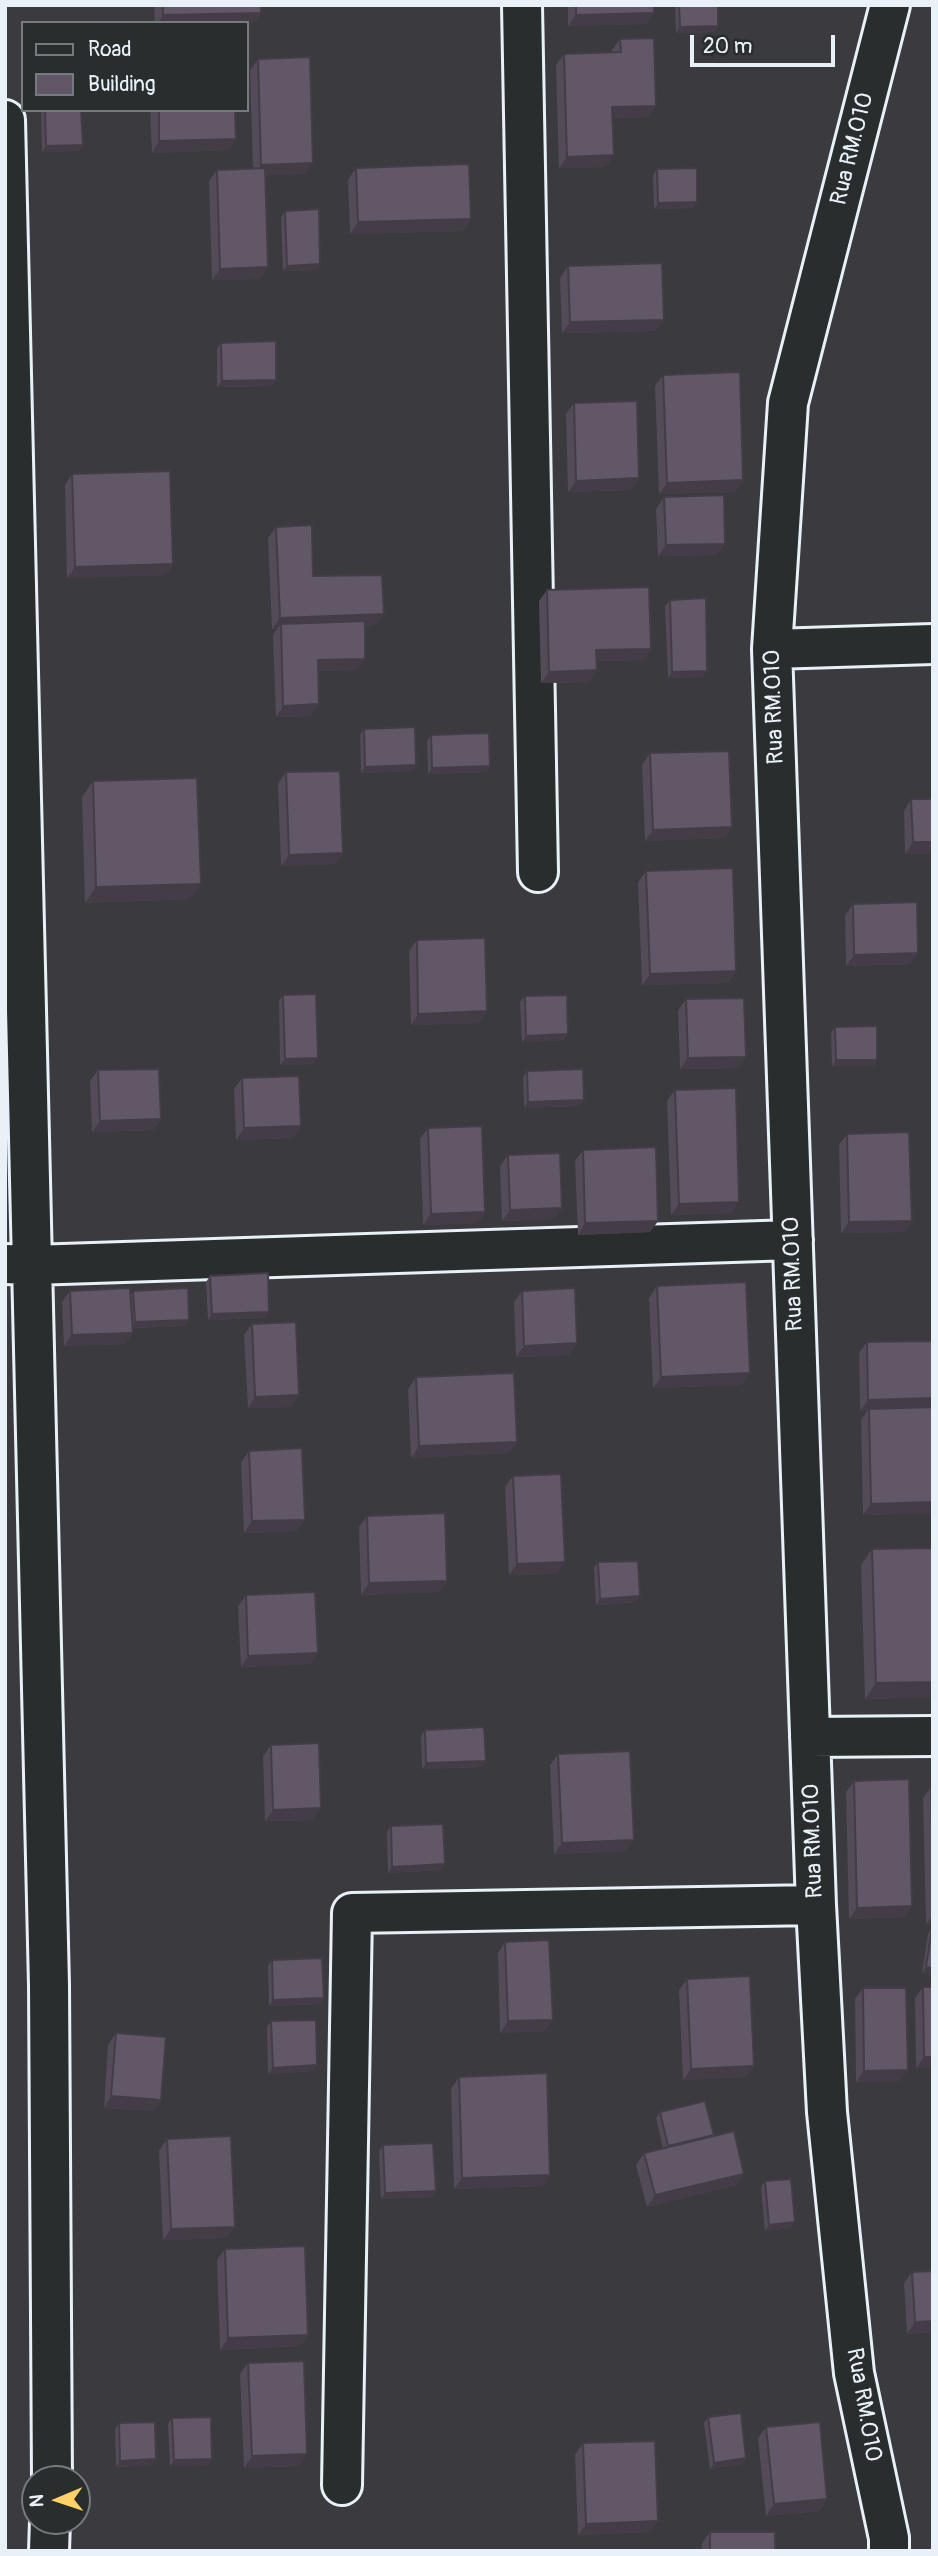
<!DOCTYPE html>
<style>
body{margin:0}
#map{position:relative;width:938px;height:2556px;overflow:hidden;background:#3a3a3f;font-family:Pangolin,sans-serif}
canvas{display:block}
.frame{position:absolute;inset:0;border:7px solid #e8f1f8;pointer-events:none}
.legend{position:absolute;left:21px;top:21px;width:228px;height:91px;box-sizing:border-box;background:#2a2d2e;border:2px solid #767b7f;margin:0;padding:9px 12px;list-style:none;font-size:21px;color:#e8f1f8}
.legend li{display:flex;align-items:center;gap:14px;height:35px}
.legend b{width:35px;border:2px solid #767b7f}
.north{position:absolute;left:21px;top:2465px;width:70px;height:70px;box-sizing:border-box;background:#2a2d2e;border:2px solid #767b7f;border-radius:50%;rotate:268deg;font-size:19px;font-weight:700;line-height:28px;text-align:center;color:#e8f1f8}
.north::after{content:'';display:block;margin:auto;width:24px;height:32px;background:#ffd166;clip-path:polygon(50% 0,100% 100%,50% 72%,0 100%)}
.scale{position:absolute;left:690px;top:35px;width:145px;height:32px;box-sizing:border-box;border:4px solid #e8f1f8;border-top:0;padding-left:9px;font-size:21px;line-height:24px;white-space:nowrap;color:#e8f1f8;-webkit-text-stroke:5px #2a2d2e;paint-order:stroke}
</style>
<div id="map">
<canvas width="938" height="2556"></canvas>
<div class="frame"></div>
<ul class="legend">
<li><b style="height:9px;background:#2a2d2e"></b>Road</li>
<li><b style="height:19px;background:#615766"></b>Building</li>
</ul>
<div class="north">N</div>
<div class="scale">20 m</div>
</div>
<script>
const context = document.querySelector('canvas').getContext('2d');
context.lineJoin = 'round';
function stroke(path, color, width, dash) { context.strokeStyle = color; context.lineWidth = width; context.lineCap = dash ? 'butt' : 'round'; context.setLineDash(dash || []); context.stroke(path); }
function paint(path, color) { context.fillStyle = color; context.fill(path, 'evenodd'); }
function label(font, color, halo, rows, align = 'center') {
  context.font = font + ' Pangolin,sans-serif'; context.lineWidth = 7; context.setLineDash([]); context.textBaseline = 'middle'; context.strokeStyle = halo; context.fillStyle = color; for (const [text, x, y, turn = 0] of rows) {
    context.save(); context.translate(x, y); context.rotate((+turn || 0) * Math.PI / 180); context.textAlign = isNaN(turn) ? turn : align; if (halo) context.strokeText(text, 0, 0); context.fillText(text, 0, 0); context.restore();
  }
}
const minor = new Path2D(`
 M522,5L538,872
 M5,120L49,1985L52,2479
 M772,649L933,644
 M5,1264L32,1265L793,1240
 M810,1737L933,1736
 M342,2485L352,1913L816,1905
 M49,2551L50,2521
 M889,2551V2538L854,2373L827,2112L816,1905L772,649L788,403L890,5`);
stroke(minor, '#e8f1f8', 44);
stroke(minor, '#2a2d2e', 38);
paint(new Path2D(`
 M154,5H261V13L253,24L247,23H155Z
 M568,5H654V13L646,24L568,26Z
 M675,5H718V26L714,32L676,33Z
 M620,39L648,117L613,118L606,167L559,168L556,65L564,54L612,52V50Z
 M258,59L305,174L265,175L268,267L260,279L212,280L209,181L217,170L253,169L250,71Z
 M41,110H81L83,145L79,151L42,152Z
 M150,110H235L236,139L228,150L152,153Z
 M356,168L471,219L463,231L350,234L348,180Z
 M657,169L697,202L693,208L654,209L653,175Z
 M285,211L320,264L316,270L283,271L281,217Z
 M568,266L656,331L562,333L560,278Z
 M221,343L272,386L217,387V349Z
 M663,375L743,480L735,492L659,494L655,386Z
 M574,403L639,478L631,490L568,492L566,414Z
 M72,474L173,564L165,575L67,578L65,485Z
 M664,497L725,544L717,555L658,556L656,509Z
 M276,527L313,576L376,625L365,626V659L357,670L318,671L311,716L276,717L273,635L277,629H272L268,538Z
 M547,590L651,649L643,660L596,661L589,682L541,683L539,601Z
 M670,600L703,677L668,678L665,606Z
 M933,702V770L931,704Z
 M364,729L416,765L412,771L361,773L360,735Z
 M431,735L490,766L486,772L428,774L427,741Z
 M650,753L732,827L724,838L645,841L642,765Z
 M286,772L343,853L335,864L281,866L278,784Z
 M93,781L190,899L85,903L82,797Z
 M911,799L933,853L905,854L904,811Z
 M646,871L736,971L728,983L642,985L638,882Z
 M853,904L910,964L846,966L845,916Z
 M417,940L487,1011L479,1023L411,1025L409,951Z
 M283,995L314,1064L280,1065L279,1001Z
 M525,996L568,1034L563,1040L522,1042L520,1002Z
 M686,999L746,1057L738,1068L680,1069L678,1010Z
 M835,1027L877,1060L873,1066H832L831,1033Z
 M98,1070L161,1119L153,1130L92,1132L90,1081Z
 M527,1071L584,1100L579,1106L524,1108L523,1077Z
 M242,1078L301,1126L293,1138L236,1140L234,1089Z
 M675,1090L732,1213L671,1215L667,1101Z
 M428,1128L485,1212L477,1223L423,1225L420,1139Z
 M847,1134L912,1221L904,1232L841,1233L839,1145Z
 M583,1150L658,1221L650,1232L578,1235L575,1161Z
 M508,1155L562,1208L554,1219L502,1221L500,1166Z
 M210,1276L265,1318L208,1320L206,1282Z
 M657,1286L742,1385L653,1388L649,1298Z
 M70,1291L131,1294L133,1291L185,1326L133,1328L125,1344L64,1346L62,1302Z
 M522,1291L577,1343L569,1355L516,1357L514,1302Z
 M252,1324L292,1407L248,1408L244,1335Z
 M933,1341V1513L863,1515L861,1420L867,1411H860L859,1353L867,1342Z
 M416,1377L517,1442L509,1453L411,1458L408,1389Z
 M249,1451L297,1531L244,1533L241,1462Z
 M513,1476L557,1574L509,1575L505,1487Z
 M367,1516L447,1581L439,1592L361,1595L359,1527Z
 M933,1548V1697L865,1699L861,1565L872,1549Z
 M598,1562L636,1602L596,1605L594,1568Z
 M246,1595L318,1653L310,1664L241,1667L238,1607Z
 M425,1730L482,1767L422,1769L421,1736Z
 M271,1745L313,1820L265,1821L263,1756Z
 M558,1754L626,1851L554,1854L550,1765Z
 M854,1781L904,1917L849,1919L846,1792Z
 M931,1787H933V1924H926L923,1798Z
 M391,1826L441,1870L388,1873L387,1832Z
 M932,1928H933V1975L922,1973L928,1934Z
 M505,1942L545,2031L500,2033L498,1953Z
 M272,1960L324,1998L320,2004L269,2006L268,1966Z
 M687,1979L754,2066L746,2077L683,2080L679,1990Z
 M923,1987L933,2068H916L915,1998Z
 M863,1988L900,2081L856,2082L855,1999Z
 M271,2021L313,2071L268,2074L267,2027Z
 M116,2033L161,2100L153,2111L104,2108L108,2045Z
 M459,2077L550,2175L543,2186L454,2189L451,2089Z
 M660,2112L712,2137L744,2174L737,2185L647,2207L636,2165L644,2153L663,2149L656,2118Z
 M167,2139L227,2238L163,2240L159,2151Z
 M383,2145L436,2191L431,2197L381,2199L379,2151Z
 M765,2181L791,2228L765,2231L761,2187Z
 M225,2249L308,2335L300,2346L220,2350L217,2260Z
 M912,2272L933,2332L907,2334L904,2283Z
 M248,2363L307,2454L299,2466L244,2468L240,2374Z
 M708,2417L742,2464L710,2469L704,2423Z
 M172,2418L212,2459L208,2465L170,2466L168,2424Z
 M119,2423L152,2465L116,2467L115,2429Z
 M766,2427L827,2499L819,2511L766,2516L758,2438Z
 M583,2443L650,2532L578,2535L575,2455Z
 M710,2532L775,2551H702V2543Z`), '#534b58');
paint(new Path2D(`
 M261,13L253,24H247V23H158L163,15Z
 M654,13L646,24L568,26L576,15Z
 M718,26L714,32L676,33L680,27Z
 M656,106L648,117L604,118L612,107Z
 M236,139L228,150L152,153L159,141Z
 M83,145L79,151L42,152L46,146Z
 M614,155L606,167L559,168L567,157Z
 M313,163L305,174L253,176L261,165Z
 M697,202L693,208L654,209L658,203Z
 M471,219L463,231L350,234L358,222Z
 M320,264L316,270L283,271L287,266Z
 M268,267L260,279L212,280L220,269Z
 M664,320L656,331L562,333L570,322Z
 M276,380L272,386L217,387L222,381Z
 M639,478L631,490L568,492L576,481Z
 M743,480L735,492L659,494L667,483Z
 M725,544L717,555L658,556L666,545Z
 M173,564L165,575L67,578L75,567Z
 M384,614L376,625L281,629V624L277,629H272L280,618Z
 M651,649L643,660L588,661L596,650Z
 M365,659L357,670L310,671L318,660Z
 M597,670L589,682L541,683L549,672Z
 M707,671L703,677L668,678L672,672Z
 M319,704L311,716L276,717L283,706Z
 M416,765L412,771L361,773L365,767Z
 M490,766L486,772L428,774L432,768Z
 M732,827L724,838L645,841L653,830Z
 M913,842H933V853L905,854Z
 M343,853L335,864L281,866L289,855Z
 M201,884L190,899L85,903L96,887Z
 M918,953L910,964L846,966L854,955Z
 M736,971L728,983L642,985L650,974Z
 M487,1011L479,1023L411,1025L418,1014Z
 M568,1034L563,1040L522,1042L526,1036Z
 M746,1057L738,1068L680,1069L688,1058Z
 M318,1058L314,1064L280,1065L285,1059Z
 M836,1060H877L873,1066H832Z
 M584,1100L579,1106L524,1108L528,1102Z
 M161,1119L153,1130L92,1132L100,1121Z
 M301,1126L293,1138L236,1140L244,1128Z
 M739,1202L732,1213L671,1215L679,1204Z
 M562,1208L554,1219L502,1221L510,1210Z
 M485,1212L477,1223L423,1225L431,1214Z
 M658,1221L650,1232L578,1235L585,1223Z
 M912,1221L904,1232L841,1233L849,1222Z
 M269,1312L265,1318L208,1320L212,1314Z
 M189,1320L185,1326L131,1328L135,1322Z
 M133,1333L125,1344L64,1346L72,1335Z
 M577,1343L569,1355L516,1357L524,1346Z
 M750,1373L742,1385L653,1388L661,1377Z
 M299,1395L292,1407L248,1408L255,1397Z
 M933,1398V1409H869L867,1411H860L868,1400Z
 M517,1442L509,1453L411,1458L419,1446Z
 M933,1502V1513L863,1515L871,1504Z
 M305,1520L297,1531L244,1533L252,1521Z
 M565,1562L557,1574L509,1575L517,1564Z
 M447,1581L439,1592L361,1595L369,1583Z
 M640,1596L636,1602L596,1605L600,1599Z
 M318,1653L310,1664L241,1667L248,1656Z
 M933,1682V1697L865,1699L876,1683Z
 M486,1761L482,1767L422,1769L426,1763Z
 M321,1808L313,1820L265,1821L273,1810Z
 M634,1840L626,1851L554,1854L562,1843Z
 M445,1864L441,1870L388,1873L392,1867Z
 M912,1906L904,1917L849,1919L857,1908Z
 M933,1915V1924H926Z
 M926,1967L933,1968V1975L922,1973Z
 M324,1998L320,2004L269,2006L273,2000Z
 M553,2020L545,2031L500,2033L508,2021Z
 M924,2057H933V2068H916Z
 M317,2065L313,2071L268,2074L273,2068Z
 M754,2066L746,2077L683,2080L691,2069Z
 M908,2070L900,2081L856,2082L864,2071Z
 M111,2096L161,2100L153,2111L104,2108Z
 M714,2135L709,2141L664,2152L668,2146Z
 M744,2174L737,2185L647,2207L655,2195Z
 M550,2175L543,2186L454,2189L462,2178Z
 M436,2191L431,2197L381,2199L385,2193Z
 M795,2222L791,2228L765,2231L769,2225Z
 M235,2227L227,2238L163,2240L171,2229Z
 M933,2321V2332L907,2334L915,2322Z
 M308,2335L300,2346L220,2350L228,2338Z
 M307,2454L299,2466L244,2468L252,2456Z
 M746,2458L742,2464L710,2469L714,2463Z
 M156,2459L152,2465L116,2467L120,2461Z
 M212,2459L208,2465L170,2466L174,2460Z
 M827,2499L819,2511L766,2516L774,2504Z
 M658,2521L650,2532L578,2535L586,2524Z`), '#443d47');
const building = new Path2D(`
 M163,5H261V13L163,15Z
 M576,5H654V13L576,15Z
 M679,5H718V26L680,27Z
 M654,38L656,106L612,107L614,155L567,157L564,54L621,52L620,39Z
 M310,57L313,163L261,165L258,59Z
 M45,110H81L83,145L46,146Z
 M159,110H235L236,139L159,141Z
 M469,164L471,219L358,222L356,168Z
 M265,168L268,267L220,269L217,170Z
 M697,168V202L658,203L657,169Z
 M319,209L320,264L287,266L285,211Z
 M662,263L664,320L570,322L568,266Z
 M276,341V380L222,381L221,343Z
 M740,372L743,480L667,483L663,375Z
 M637,401L639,478L576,481L574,403Z
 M170,471L173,564L75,567L72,474Z
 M724,495L725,544L666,545L664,497Z
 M312,525L313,576L382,575L384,614L280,618L276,527Z
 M649,587L651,649L596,650L597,670L549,672L547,590Z
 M706,598L707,671L672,672L670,600Z
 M365,621V659L318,660L319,704L283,706L281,624Z
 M415,727L416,765L365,767L364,729Z
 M489,733L490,766L432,768L431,735Z
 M729,751L732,827L653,830L650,753Z
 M340,771L343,853L289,855L286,772Z
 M197,778L201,884L96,887L93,781Z
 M911,799H933V842H913Z
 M733,868L736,971L650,974L646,871Z
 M917,902L918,953L854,955L853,904Z
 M485,938L487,1011L418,1014L417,940Z
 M316,994L318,1058L285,1059L283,995Z
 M567,995L568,1034L526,1036L525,996Z
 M744,998L746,1057L688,1058L686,999Z
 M877,1026V1060H836L835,1027Z
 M159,1069L161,1119L100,1121L98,1070Z
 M583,1069L584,1100L528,1102L527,1071Z
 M299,1076L301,1126L244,1128L242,1078Z
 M736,1088L739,1202L679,1204L675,1090Z
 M482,1126L485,1212L431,1214L428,1128Z
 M909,1132L912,1221L849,1222L847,1134Z
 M656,1147L658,1221L585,1223L583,1150Z
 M560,1153L562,1208L510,1210L508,1155Z
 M268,1273L269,1312L212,1314L210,1276Z
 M746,1282L750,1373L661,1377L657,1286Z
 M130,1288L133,1333L72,1335L70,1291Z
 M188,1288L189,1320L135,1322L133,1291Z
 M575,1288L577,1343L524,1346L522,1291Z
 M296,1322L299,1395L255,1397L252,1324Z
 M933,1341V1398L868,1400L867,1342Z
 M514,1373L517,1442L419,1446L416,1377Z
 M933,1407V1502L871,1504L869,1409Z
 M302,1448L305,1520L252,1521L249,1451Z
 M561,1474L565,1562L517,1564L513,1476Z
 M445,1513L447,1581L369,1583L367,1516Z
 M933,1548V1682L876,1683L872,1549Z
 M638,1561L640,1596L600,1599L598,1562Z
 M315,1592L318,1653L248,1656L246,1595Z
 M484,1727L486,1761L426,1763L425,1730Z
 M319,1743L321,1808L273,1810L271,1745Z
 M630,1751L634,1840L562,1843L558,1754Z
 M909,1779L912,1906L857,1908L854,1781Z
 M931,1787H933V1860Z
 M443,1824L445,1864L392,1867L391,1826Z
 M932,1928H933V1968L926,1967Z
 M549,1940L553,2020L508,2021L505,1942Z
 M322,1958L324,1998L273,2000L272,1960Z
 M750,1976L754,2066L691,2069L687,1979Z
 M923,1987H933V2057H924Z
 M863,1988H906L908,2070L864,2071Z
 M316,2020L317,2065L273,2068L271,2021Z
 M116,2033L166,2037L161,2100L111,2096Z
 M547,2073L550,2175L462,2178L459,2077Z
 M705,2101L714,2135L668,2146L660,2112Z
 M734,2131L744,2174L655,2195L644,2153Z
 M231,2136L235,2227L171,2229L167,2139Z
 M433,2143L436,2191L385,2193L383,2145Z
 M791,2179L795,2222L769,2225L765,2181Z
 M305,2246L308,2335L228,2338L225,2249Z
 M933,2271V2321L915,2322L912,2272Z
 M304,2361L307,2454L252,2456L248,2363Z
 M741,2413L746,2458L714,2463L708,2417Z
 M211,2417L212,2459L174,2460L172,2418Z
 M155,2422L156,2459L120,2461L119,2423Z
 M820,2422L827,2499L774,2504L766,2427Z
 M655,2441L658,2521L586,2524L583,2443Z
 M710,2532H775V2551H710Z`);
paint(building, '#615766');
stroke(building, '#443d47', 2);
label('23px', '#e8f1f8', '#2a2d2e', [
 ["Rua RM.010",853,149,-76],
 ["Rua RM.010",775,707,-92],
 ["Rua RM.010",794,1274,-92],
 ["Rua RM.010",814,1841,-92],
 ["Rua RM.010",863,2405,80]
]);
</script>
